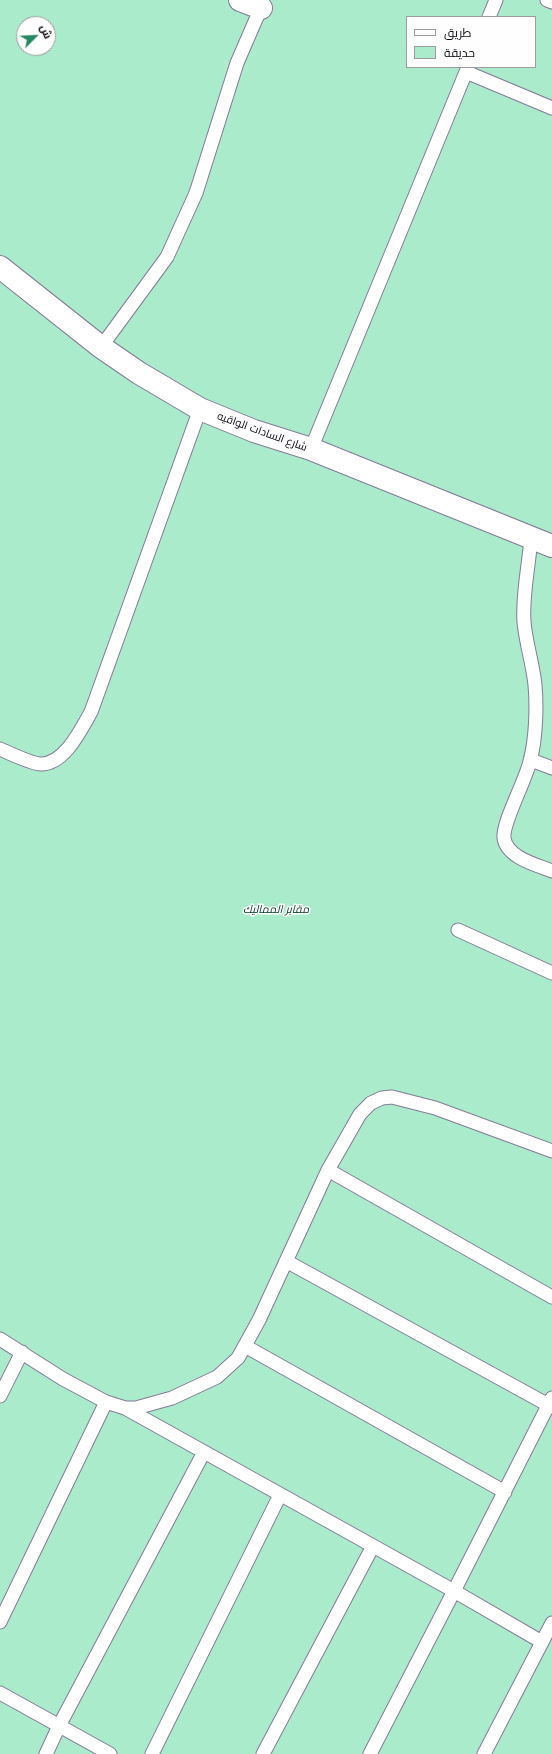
<!DOCTYPE html>
<meta charset="utf-8">
<style>
body{margin:0}
#map{position:relative;width:552px;height:1754px;overflow:hidden;background:#f2eefb;font-family:"Libre Baskerville",Cairo,serif}
canvas{display:block}
.legend{position:absolute;left:406px;top:16px;width:130px;height:52px;box-sizing:border-box;background:#fefefe;border:1px solid #9e9ca0;margin:0;padding:5px 7px;list-style:none;font-size:12px;color:#0e0a14}
.legend li{display:flex;align-items:center;gap:8px;height:20px}
.legend b{width:20px;border:1px solid #9e9ca0}
.north{position:absolute;left:16px;top:16px;width:40px;height:40px;box-sizing:border-box;background:#fefefe;border:1px solid #9e9ca0;border-radius:50%;rotate:66deg;font-size:11px;font-weight:700;line-height:16px;text-align:center;color:#0e0a14}
.north::after{content:'';display:block;margin:auto;width:14px;height:18px;background:#258963;clip-path:polygon(50% 0,100% 100%,50% 72%,0 100%)}
</style>
<div id="map">
<canvas width="552" height="1754"></canvas>
<ul class="legend">
<li><b style="height:5px;background:#fff"></b>طريق</li>
<li><b style="height:11px;background:#aaebcc"></b>حديقة</li>
</ul>
<div class="north">ش</div>
</div>
<script>
const context = document.querySelector('canvas').getContext('2d');
context.lineJoin = 'round';
function paint(path, color) { context.fillStyle = color; context.fill(path, 'evenodd'); }
function stroke(path, color, width, dash) { context.strokeStyle = color; context.lineWidth = width; context.lineCap = dash ? 'butt' : 'round'; context.setLineDash(dash || []); context.stroke(path); }
function label(font, color, halo, rows, align = 'center') {
  context.font = font + ' "Libre Baskerville",Cairo,serif'; context.lineWidth = 3; context.setLineDash([]); context.textBaseline = 'middle'; context.strokeStyle = halo; context.fillStyle = color; for (const [text, x, y, turn = 0] of rows) {
    context.save(); context.translate(x, y); context.rotate((+turn || 0) * Math.PI / 180); context.textAlign = isNaN(turn) ? turn : align; if (halo) context.strokeText(text, 0, 0); context.fillText(text, 0, 0); context.restore();
  }
}
paint(new Path2D(`
 M0,0H552V1754H0ZM407,17H535V67H407ZM24,24H48V48H24Z`), '#aaebcc');
const lane = new Path2D(`
 M547,0L552,2
 M489,17L496,0
 M466,72L552,108
 M101,347L167,257L196,193L237,63L263,3
 M311,449L468,67
 M531,538C529,565 522,595 524,622C526,644 533,664 535,685C537,707 536,739 530,761C526,780 502,823 504,838C507,858 537,865 552,871
 M0,749C9,753 32,764 41,764C65,764 81,729 91,712L200,409
 M531,760L552,768
 M458,930L552,973
 M328,1170L552,1297
 M286,1261L552,1407
 M0,1339L63,1379L106,1402L125,1408H136L172,1398L217,1377L238,1358L259,1320L328,1170L360,1114L371,1103L382,1098L392,1097L435,1108L552,1151
 M245,1346L505,1492
 M0,1396L22,1352
 M125,1408L454,1591L542,1642
 M0,1622L106,1402
 M0,1693L110,1754
 M46,1754L59,1726L204,1452
 M152,1754L280,1495
 M263,1754L373,1546
 M370,1754L454,1591L552,1398
 M484,1754L552,1623`);
const street = new Path2D(`
 M240,0L261,8
 M0,267L101,347L139,373L200,409L254,431L311,449L552,546`);
stroke(lane, '#847b98', 15);
stroke(street, '#847b98', 24);
stroke(lane, '#fff', 13);
stroke(street, '#fff', 22);
label('11px', '#0e0a14', '#fefefe', [
 ["شارع السادات الواقيه",262,432,20]
]);
label('italic 11px', '#003925', '#fefefe', [
 ["مقابر المماليك",276,910]
]);
</script>
